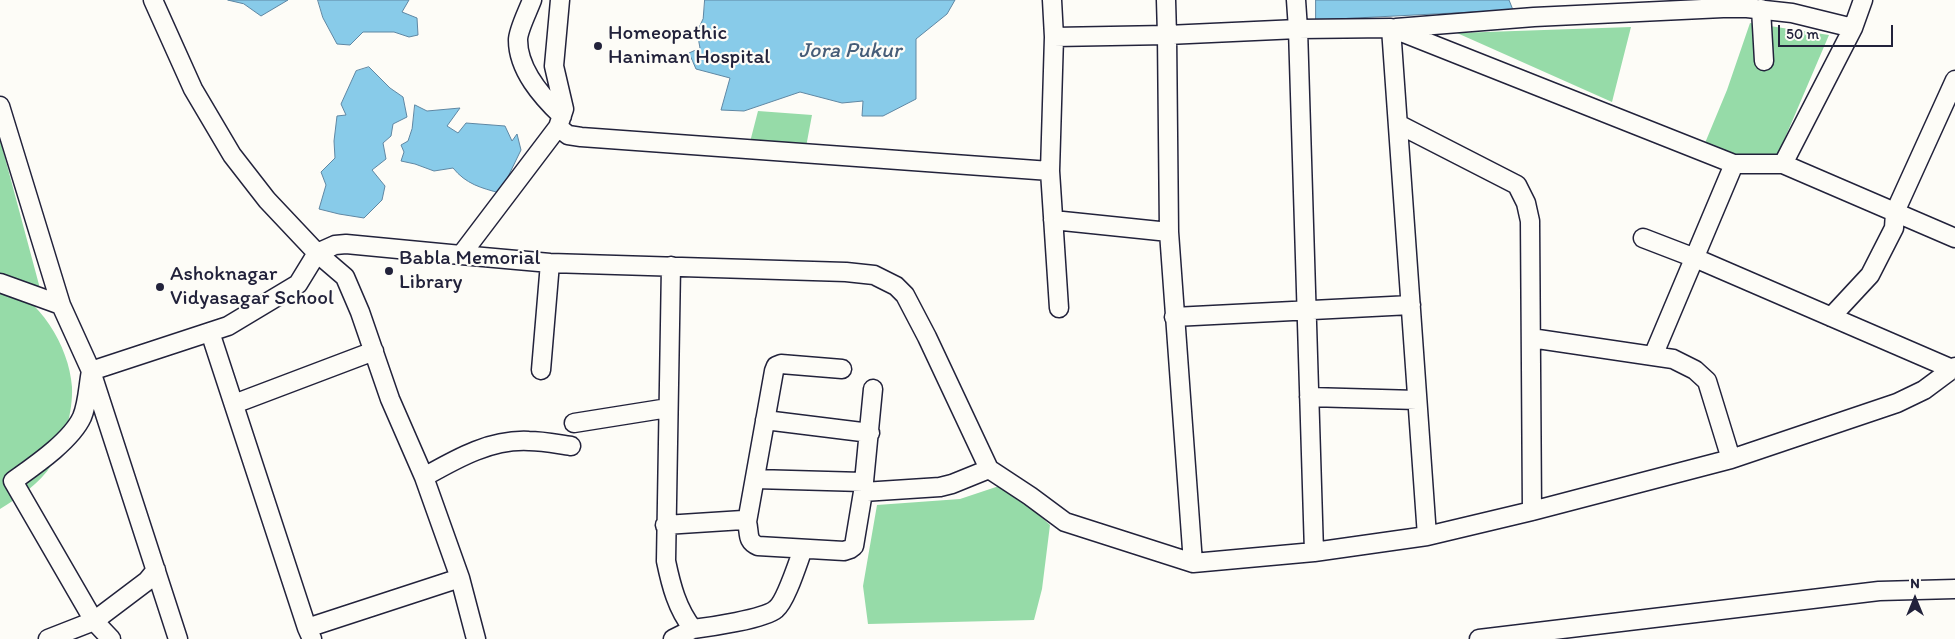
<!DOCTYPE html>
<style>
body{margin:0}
#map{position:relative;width:1955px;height:639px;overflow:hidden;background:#fdfcf7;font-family:Itim,sans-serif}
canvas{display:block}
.north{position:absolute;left:1890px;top:574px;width:50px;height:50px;-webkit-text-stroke:4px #fdfcf7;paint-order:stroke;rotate:0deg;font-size:14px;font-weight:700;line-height:20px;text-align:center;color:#22223b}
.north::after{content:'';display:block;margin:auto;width:18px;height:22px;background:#22223b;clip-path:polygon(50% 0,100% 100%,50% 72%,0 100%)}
.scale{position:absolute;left:1778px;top:25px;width:115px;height:22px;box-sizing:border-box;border:2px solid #22223b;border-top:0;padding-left:6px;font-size:15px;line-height:18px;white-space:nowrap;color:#22223b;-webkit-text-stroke:4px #fdfcf7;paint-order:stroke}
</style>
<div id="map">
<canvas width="1955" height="639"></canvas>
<div class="north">N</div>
<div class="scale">50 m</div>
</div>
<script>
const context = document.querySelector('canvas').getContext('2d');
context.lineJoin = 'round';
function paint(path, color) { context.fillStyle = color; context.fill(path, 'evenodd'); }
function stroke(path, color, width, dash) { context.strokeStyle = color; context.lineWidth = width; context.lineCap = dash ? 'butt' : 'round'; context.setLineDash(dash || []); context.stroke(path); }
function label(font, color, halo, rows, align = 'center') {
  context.font = font + ' Itim,sans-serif'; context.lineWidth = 4.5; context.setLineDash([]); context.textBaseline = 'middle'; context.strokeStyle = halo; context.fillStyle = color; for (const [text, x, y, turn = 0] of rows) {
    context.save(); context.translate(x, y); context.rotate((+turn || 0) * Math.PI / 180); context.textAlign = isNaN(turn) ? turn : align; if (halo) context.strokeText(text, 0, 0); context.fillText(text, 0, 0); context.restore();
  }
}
paint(new Path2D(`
 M1750,23L1829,35L1770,173L1705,143L1727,90Z
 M1631,27L1612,102L1457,33Z
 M758,111L812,115L806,147L750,142Z
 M0,139L42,296L0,278Z
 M0,282C39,298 69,345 72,387C73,412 64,443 52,464C40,484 19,497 0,509Z
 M1005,484L1050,525L1042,589L1034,620L868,624L863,586L877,505L960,499Z`), '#96dba8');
const water = new Path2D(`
 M228,0H288L261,16L244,4Z
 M318,0H409L402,12L417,18L418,35L409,37L394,32H363L350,45L337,44L323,18Z
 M705,0H955L947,14L916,39V99L883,116H862L863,101L842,103L800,92L744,111L721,110L730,78L696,69L689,53L700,48L697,32L703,19Z
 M1316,0H1509L1513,10L1316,20Z
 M369,67L390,88L403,97L407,117L393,124L391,136L383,143L386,159L372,170L385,186L382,200L364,218L339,214L319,209L326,185L321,172L335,158L334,141L337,116L346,115L341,104L356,71Z
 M415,105L427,111L460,108L447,126L458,133L466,123L505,126L512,141L517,134L521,150L500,193C481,188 466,184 453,168L434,171L415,164L401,161L404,152L401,145L408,141L412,129Z`);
paint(water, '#88cbe9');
stroke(water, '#5f87a3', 1);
const street = new Path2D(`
 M153,0L193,89L232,155L267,200L317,253L345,277L360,312L390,399L424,477L460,578L476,639
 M532,0C528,11 518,30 518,40C518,70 542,97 562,116
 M1052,0L1054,37L1050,171L1059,308
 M1296,0L1298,29L1314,552
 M1761,9L1764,61
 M1391,28L1427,536L1314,552L1193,563L1169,232L1167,35L1298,29Z
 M1391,28L1734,164H1783L1955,238
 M1396,28L1534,17L1723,8H1747L1792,13L1853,28
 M1054,37L1167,35L1166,0
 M0,106L61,305L91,371L178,639
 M1398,124L1517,185L1526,203L1530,221L1532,511
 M558,127L568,135L581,137L1050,171
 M1783,164L1853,28L1863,0
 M1053,220L1169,232
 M1643,238L1695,258L1952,369
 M461,255L550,263L846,272L874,275L896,286L905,295L927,337L989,469L1030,496L1065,522L1193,563
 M671,266L666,561C671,585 677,609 693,629C709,627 765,619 776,609C786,601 798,562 803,549
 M0,283L61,305
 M1174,317L1411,305
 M1831,317L1870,275L1894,228L1895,212L1955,80
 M210,332L307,628L312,639
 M1531,338L1673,359L1695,370L1707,381L1731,459
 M1653,356L1734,164
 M541,370L550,263
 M1309,397L1417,400
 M234,404L374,351
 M765,420L870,433
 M574,423L668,408
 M424,477C456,459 490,439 529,441C543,441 557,444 571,446
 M755,479L863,482
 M863,492L940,487L952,484L989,469
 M747,522L774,371L776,366L781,364L842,369
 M665,525L743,520L747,522C750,533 746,541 758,546L844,551L850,549L854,546L863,492L873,389
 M1427,536L1532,511L1731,459L1897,403L1924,390L1955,367
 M307,628L460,578
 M48,639L94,621L13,481C34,466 71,441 82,417C88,403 88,386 91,371L228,326L298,284L317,253L335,245L346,244L461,255L558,127L564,109L554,66L560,0
 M111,639L94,621L147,581L156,570
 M673,639L693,629
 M1479,639L1879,591L1955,589`);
stroke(street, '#22223b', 21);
stroke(street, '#fdfcf7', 18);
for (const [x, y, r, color] of [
 [598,46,5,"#22223b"],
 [389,271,5,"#22223b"],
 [160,287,5,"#22223b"]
]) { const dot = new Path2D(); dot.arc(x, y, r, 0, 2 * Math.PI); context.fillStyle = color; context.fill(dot); stroke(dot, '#fdfcf7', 2); }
label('21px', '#22223b', '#fdfcf7', [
 ["Homeopathic",608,34],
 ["Haniman Hospital",608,58],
 ["Babla Memorial",399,259],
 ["Library",399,283],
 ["Ashoknagar",170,275],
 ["Vidyasagar School",170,299]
], 'left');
label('italic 22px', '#465d78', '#fdfcf7', [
 ["Jora Pukur",850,51]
]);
</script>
